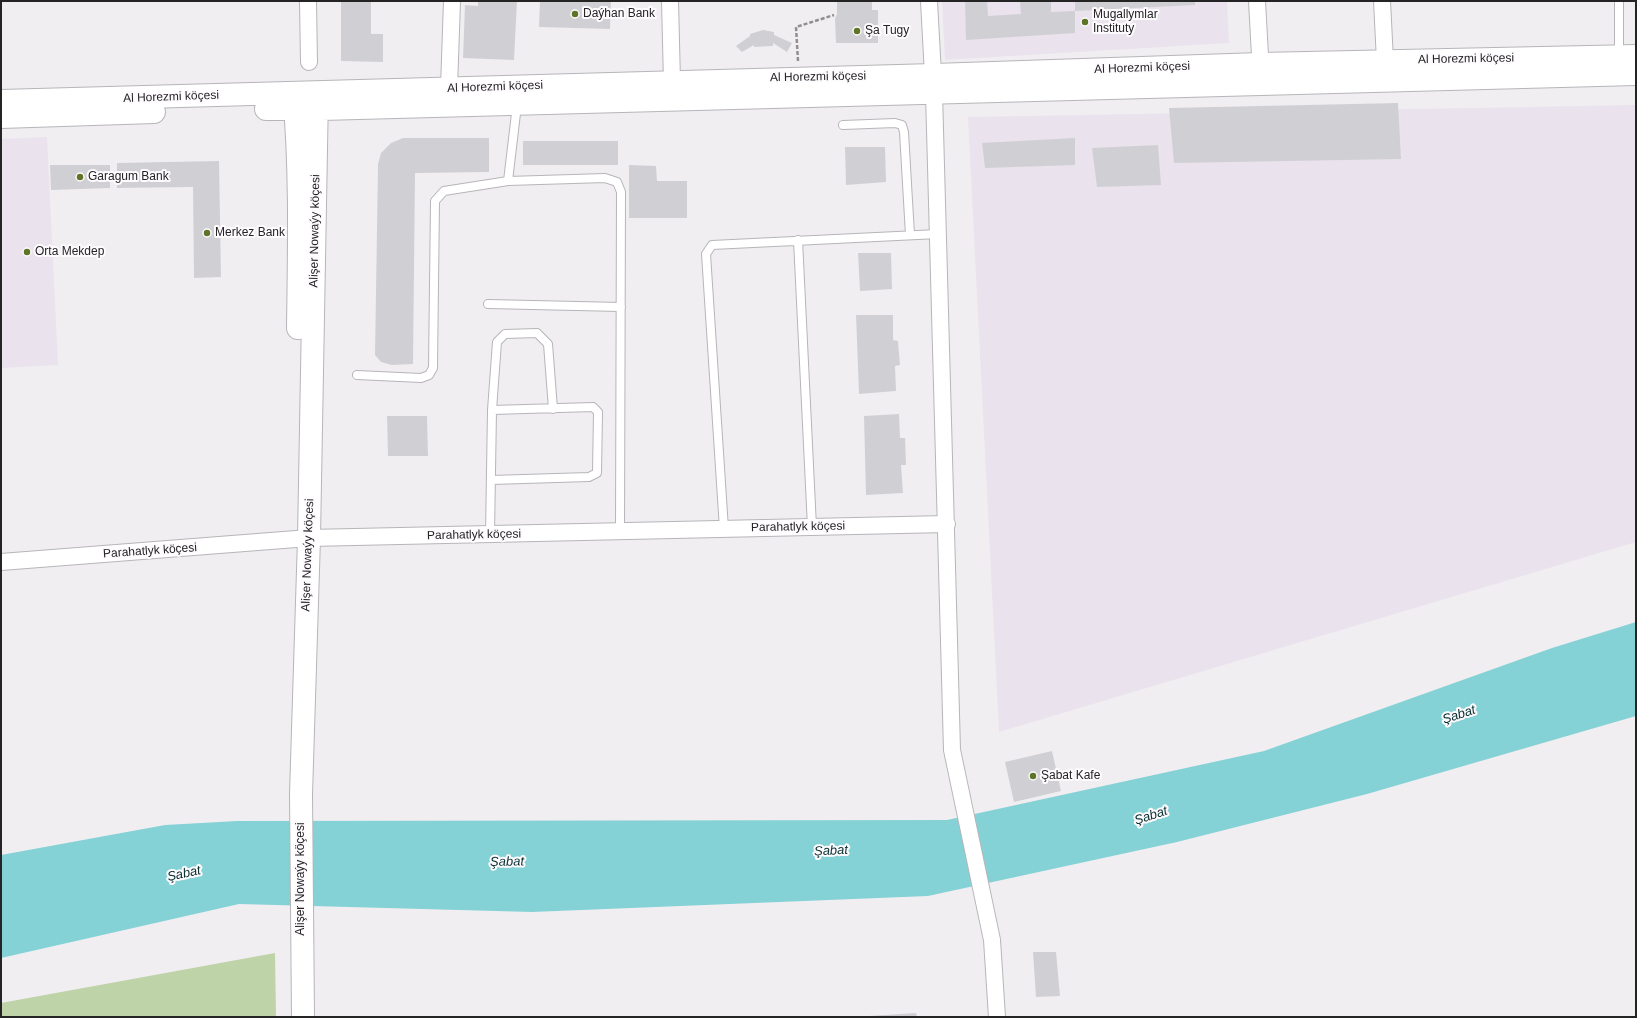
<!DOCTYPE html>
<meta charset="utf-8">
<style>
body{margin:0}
#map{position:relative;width:1637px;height:1018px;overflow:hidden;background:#f1eef2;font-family:Arial,sans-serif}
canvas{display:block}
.frame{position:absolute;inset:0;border:2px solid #252425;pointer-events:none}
</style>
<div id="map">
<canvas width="1637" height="1018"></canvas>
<div class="frame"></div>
</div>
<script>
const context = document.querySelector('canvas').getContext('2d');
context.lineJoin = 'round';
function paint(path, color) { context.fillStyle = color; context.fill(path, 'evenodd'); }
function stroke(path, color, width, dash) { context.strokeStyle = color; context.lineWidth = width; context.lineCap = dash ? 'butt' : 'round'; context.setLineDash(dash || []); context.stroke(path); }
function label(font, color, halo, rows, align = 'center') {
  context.font = font + ' Arial,sans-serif'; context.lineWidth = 4; context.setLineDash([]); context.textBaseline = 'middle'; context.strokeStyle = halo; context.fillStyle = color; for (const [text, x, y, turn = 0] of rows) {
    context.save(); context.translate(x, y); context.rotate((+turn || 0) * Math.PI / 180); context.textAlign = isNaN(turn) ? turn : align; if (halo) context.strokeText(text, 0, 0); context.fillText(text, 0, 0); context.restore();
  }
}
paint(new Path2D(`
 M942,1H1227L1229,43L945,60Z
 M1636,105V542L999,732L968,117Z
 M47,137L58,365L1,368V139Z`), '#eae2ed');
paint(new Path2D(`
 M275,953L276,1017H1V1003Z`), '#bfd3a8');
paint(new Path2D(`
 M1636,622V716L1367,794L1177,842L928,896L532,912L239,904L1,958V855L165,825L237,821L947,820L1264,751L1552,648Z`), '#85d2d6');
paint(new Path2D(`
 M341,1H371V34H383V62L341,61Z
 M478,1H517L514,60L463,58L465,5L478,6Z
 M540,1H611L610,29L539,27Z
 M837,1H872V10H878V43H836L835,19L837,14Z
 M965,1H987L988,16L1021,14L1020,1H1051V12L1075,11V33L966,40Z
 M1075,1H1195V5L1075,11Z
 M763,30L774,32V35L792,43L787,52L773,43V46L754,47V45L742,52L736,46L750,36V34Z
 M1398,103L1401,159L1174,163L1169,108Z
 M403,138H489V172L415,173L413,364L392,365L381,362L375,355L378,164L381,153L391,143Z
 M1075,138V165L985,168L982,143Z
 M523,141H618V165H523Z
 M1158,145L1161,185L1097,187L1092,148Z
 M845,147H885L886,182L846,185Z
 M219,161L221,277L194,278L193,187L117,188V163Z
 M50,165H110V188L51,190Z
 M629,165L656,166L657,181H687V218H629Z
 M858,253H891L892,289L860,291Z
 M856,315H893V340L898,341L900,365L895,366L896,391L859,394Z
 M899,414L900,438H905L906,465H901L903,493L866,495L864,416Z
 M387,416H427L428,456H388Z
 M1052,751L1061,791L1014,802L1005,762Z
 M1033,952H1056L1060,996L1036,997Z
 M916,1013L917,1017H869V1016Z`), '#d0d0d4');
const lane = new Path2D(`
 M1619,56V1
 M843,125L895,123L902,125L904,132L910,235
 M508,181L605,178L617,182L621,192L620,531
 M798,240L812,527
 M488,304L621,307
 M357,375L421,378L429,375L433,368L435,201L444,191L508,181L517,105
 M492,410L497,342L505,334L537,333L548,344L553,409
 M724,529L706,254L712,245L938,234
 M490,534L492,410L593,407L598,412L597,473L589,477L491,480`);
const street = new Path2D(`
 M308,1L309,62
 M670,1L672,82
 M929,1L934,93L952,750L992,940L997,1017
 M1257,1L1261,74
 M1382,1L1385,61
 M449,88L452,1
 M1,562L309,538L947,524`);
const secondary = new Path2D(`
 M294,94C301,172 299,250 298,328
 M1,101L934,75L1260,64L1636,56
 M266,109H321L1636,74
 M1,117L154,112
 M303,1017L301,794L309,538L317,94`);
stroke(lane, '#b7b5b9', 10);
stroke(street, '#b7b5b9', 18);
stroke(secondary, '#b7b5b9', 24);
stroke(new Path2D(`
 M798,61L796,27L834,15`), '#908e91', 2.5, [4, 2]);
stroke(lane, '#fff', 8);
stroke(street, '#fff', 16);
stroke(secondary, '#fff', 22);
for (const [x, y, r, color] of [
 [575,14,4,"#5e7426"],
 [1085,22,4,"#5e7426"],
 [857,31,4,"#5e7426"],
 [80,177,4,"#5e7426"],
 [207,233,4,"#5e7426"],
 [27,252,4,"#5e7426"],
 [1033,776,4,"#5e7426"]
]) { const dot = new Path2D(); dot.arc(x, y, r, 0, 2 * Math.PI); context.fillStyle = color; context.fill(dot); stroke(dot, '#fefbff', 1.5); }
label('12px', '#252425', '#fefbff', [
 ["Daýhan Bank",583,14],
 ["Mugallymlar",1093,15],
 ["Instituty",1093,29],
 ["Şa Tugy",865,31],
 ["Garagum Bank",88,177],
 ["Merkez Bank",215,233],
 ["Orta Mekdep",35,252],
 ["Şabat Kafe",1041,776]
], 'left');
label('12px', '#252425', '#fefbff', [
 ["Al Horezmi köçesi",1466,59,-1],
 ["Al Horezmi köçesi",1142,68,-2],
 ["Al Horezmi köçesi",818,77,-1],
 ["Al Horezmi köçesi",495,87,-2],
 ["Al Horezmi köçesi",171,97,-2],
 ["Alişer Nowaýy köçesi",315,231,-89],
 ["Parahatlyk köçesi",798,527,-1],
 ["Parahatlyk köçesi",474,535,-1],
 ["Parahatlyk köçesi",150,551,-4],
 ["Alişer Nowaýy köçesi",308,555,-88],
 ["Alişer Nowaýy köçesi",301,879,-90]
]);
label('italic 13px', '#083031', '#fefbff', [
 ["Şabat",1459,715,-18],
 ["Şabat",1151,816,-18],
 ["Şabat",831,851,-3],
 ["Şabat",507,862,-1],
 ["Şabat",184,874,-12]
]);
</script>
